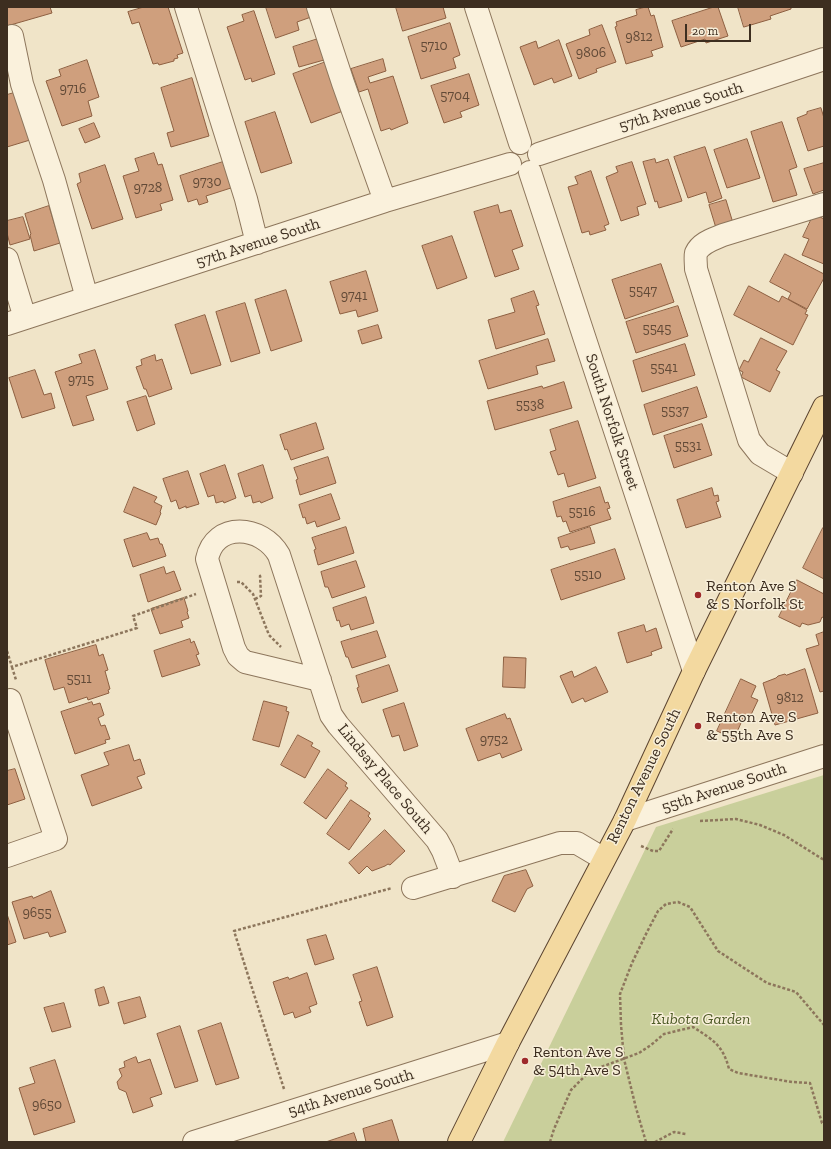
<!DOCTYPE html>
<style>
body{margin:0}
#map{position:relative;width:831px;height:1149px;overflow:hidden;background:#f0e4c8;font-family:"Zilla Slab",serif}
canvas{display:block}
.frame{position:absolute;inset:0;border:8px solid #3d2e20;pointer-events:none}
.scale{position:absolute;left:685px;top:24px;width:66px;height:18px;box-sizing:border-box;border:2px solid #3d2e20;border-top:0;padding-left:5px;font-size:12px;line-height:14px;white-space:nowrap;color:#3d2e20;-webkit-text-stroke:3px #f7eed8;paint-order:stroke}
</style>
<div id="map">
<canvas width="831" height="1149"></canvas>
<div class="frame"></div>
<div class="scale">20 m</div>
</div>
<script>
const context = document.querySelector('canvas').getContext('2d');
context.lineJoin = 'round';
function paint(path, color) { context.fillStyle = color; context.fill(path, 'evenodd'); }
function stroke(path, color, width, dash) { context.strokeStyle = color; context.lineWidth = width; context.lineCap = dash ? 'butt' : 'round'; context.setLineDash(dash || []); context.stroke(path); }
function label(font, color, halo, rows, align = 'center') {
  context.font = font + ' "Zilla Slab",serif'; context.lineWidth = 3; context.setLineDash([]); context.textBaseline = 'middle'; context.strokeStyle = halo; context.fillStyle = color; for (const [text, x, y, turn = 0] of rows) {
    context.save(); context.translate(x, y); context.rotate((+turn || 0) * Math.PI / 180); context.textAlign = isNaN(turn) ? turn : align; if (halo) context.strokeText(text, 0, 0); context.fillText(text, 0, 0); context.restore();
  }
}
paint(new Path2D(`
 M824,775V1142H503L656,827Z`), '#c9cf9b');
const building = new Path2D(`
 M7,7H50L52,13L7,26Z
 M144,7H168L183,53L177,55L178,58L174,59V61L159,65L158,63L153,64L139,22L132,24L128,12Z
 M266,7H310L314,16L297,22L299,30L276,38Z
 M396,7H443L446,18L403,31Z
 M646,7H648L651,16L654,15L663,47L651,51L653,56L626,64L615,27L617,26L616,22L637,15L636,10Z
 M714,7H718L728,36L706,43L705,39L681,47L672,21Z
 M738,7H791V9L770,16L771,19L744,27Z
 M254,11L275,74L252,82L251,78L245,80L227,27L244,21L242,15Z
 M450,23L460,55L453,58L456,68L421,79L408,37Z
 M602,25L616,62L596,69L597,72L579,79L566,44L590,35L589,30Z
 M318,39L324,60L299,67L293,47Z
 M559,40L572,76L554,83L552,78L534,85L520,47L536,41L538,48Z
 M383,59L386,71L368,77L370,83L393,76L408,123L391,130L390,128L381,131L368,89L359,92L351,69Z
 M87,60L99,97L88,101L92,116L62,126L46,81L61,76L59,70Z
 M326,62L343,111L311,123L293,74Z
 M469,74L479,105L460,112L462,117L444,123L431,86Z
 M192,78L209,136L171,147L167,133L174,131L161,88Z
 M14,93L30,140L7,147V95Z
 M821,108L824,118V146L808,151L797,118L807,114V112Z
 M275,112L292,163L261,173L245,122Z
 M782,122L797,167L789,170L797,195L773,202L751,132Z
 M94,123L100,137L85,143L79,129Z
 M747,139L760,178L727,188L714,150Z
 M705,147L722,198L709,203L706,192L688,198L674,157Z
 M154,153L158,165L162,164L173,200L160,204L162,210L136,218L123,176L139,171L135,159Z
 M655,159L656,163L668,159L682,201L659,208L657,201L655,202L643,162Z
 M226,161L234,187L206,196L208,202L199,205L197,199L188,202L180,176Z
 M632,162L646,204L637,207L639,215L621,221L606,177L618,172L616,167Z
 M824,163V190L813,194L804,169Z
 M105,165L123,219L92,229L77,184L81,182L79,174Z
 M591,171L609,224L604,226L606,230L590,235L589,231L582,233L568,187L578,184L575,177Z
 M726,200L733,223L716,228L709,205Z
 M498,205L500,213L511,210L523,246L512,250L519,269L495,277L474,212Z
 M49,206L60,243L34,251L30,235L31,234L25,214Z
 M814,214L824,219V264L802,255L809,239L803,237Z
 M23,217L30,239L10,245L7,233V221Z
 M452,236L467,278L437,289L422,246Z
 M785,254L824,274V278L807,309L788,299L791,293L770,282Z
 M661,264L674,302L625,319L612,280Z
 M366,271L378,311L358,317L356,310L340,314L330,282Z
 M749,286L779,302L782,296L807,310L805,314L808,315L793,345L734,315Z
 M286,290L302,341L271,351L255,300Z
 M534,291L539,305L536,306L545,334L496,349L488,320L515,312L511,299Z
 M245,303L260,353L231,362L216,312Z
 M678,306L688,336L636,353L626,322Z
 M205,315L221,365L191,374L175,325Z
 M378,325L382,338L362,344L358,331Z
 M761,338L787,351L776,370L780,372L770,392L741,377L743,372L739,370L744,360L748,362Z
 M548,339L555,361L536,366L538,374L488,389L479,361Z
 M685,344L695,375L642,392L633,361Z
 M95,350L108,389L86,396L94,420L73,426L55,372L82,363L79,355Z
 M155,355L156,361L162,359L172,389L149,397L146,389H144L136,367L142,365L141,360Z
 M35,370L44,395L51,393L55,408L22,418L9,378Z
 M564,382L572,408L495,430L487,401L542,386L543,388Z
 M697,387L707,417L653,435L644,405Z
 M146,396L155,424L137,431L127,402Z
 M578,421L596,478L568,487L564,473L558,475L550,452L556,450L550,430Z
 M316,423L324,449L291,460L287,449L285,450L280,435Z
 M702,424L712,455L674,468L664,436Z
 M328,457L336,483L300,495L296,480L298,479L294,468Z
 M225,465L236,498L224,503L223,501L216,503L214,495L208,497L200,474Z
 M263,465L273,498L261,503L260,501L253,503L251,495L245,497L238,474Z
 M188,471L199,504L186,508V506L179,509L176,500L171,502L163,479Z
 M134,487L157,497L154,502L162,506L160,512L161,513L156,525L124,512Z
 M600,487L605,503L608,502L610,508L607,509L611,519L570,532L566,521L563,522L561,516L557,517L553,502Z
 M712,488L714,496L718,495L719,501L716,502L721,517L686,528L677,500Z
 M331,494L340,519L317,527L315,521L307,524L305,517L303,518L299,505Z
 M346,527L354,553L318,565L314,550L316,549L312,538Z
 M590,527L595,543L570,550L568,546L561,548L558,538Z
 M823,528L824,529V579L803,568Z
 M147,533L150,540L158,538L160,544H162L166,556L133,567L124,540Z
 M615,549L625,579L561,600L551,570Z
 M356,561L365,587L332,598L328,587H325L321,572Z
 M164,567L166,574L174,571L181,590L148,602L140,575Z
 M797,580L824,594V618L822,617L820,622L808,625L802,623L800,627L779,617Z
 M366,597L374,623L351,630L349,624L341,627L339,620L337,621L333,608Z
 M184,598L188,611L187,612L189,618L181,621L183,627L160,634L151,609Z
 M644,625L646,632L656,628L662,648L651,652L652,655L627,663L618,633Z
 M377,631L386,657L352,668L348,657H346L341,642Z
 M824,632V691L820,692L806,649L819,645L816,635Z
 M190,639L191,643L194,641L199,654L196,655L200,665L162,677L154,651Z
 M96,645L99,656L103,654L108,670L105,671L110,689L108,690L109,693L88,700L87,697L69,703L64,687L54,690L45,660Z
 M504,657L526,658L525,688L503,687Z
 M389,665L398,691L362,703L357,688L359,687L356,676Z
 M596,667L608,692L585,702L583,698L572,703L560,676L572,671L574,677Z
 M805,669L818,713L775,725L763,683L776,678L778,676L785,674L786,675Z
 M741,679L756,686L751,697L758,700L749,719L744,716L734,739L717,731Z
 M264,701L287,707L286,711L289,712L279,747L253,740Z
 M92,702L93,705L100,703L104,715L98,718L101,726L105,725L110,739L105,740L106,743L75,754L61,712Z
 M404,703L418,746L404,751L399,735L392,737L383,710Z
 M505,714L507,719L510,718L522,750L502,758L500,753L478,761L466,729Z
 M298,735L313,743L311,746L320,751L305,778L281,765Z
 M129,745L134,761L140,759L145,774L137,777L142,788L92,806L81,775L109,765L104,753Z
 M15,769L25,799L7,805V771Z
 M328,769L347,783L345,786L348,788L326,819L304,803Z
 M351,800L370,813L368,816L371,819L349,850L327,834Z
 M385,830L405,851L390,865L388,864L385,866L372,871L367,866L359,874L349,863Z
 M526,870L533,886L527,889L515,912L492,901L504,876Z
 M51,891L66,932L50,937L48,932L24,939L12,902L32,896L33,898Z
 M7,914L16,942L7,945Z
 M326,935L334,959L315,965L307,940Z
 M377,967L393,1017L367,1026L359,1002L362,1001L353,975Z
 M307,973L317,1004L309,1007L311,1012L295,1018L293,1012L284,1015L273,982L288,977L289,979Z
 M104,987L109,1003L99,1006L95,990Z
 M140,997L146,1017L124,1024L118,1003Z
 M64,1003L71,1027L52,1032L44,1008Z
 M221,1023L239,1078L216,1085L198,1031Z
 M180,1026L198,1081L175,1088L157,1034Z
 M136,1057L138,1063L150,1059L162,1094L150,1098L153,1106L133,1113L126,1092L119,1089L117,1082L122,1076L119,1069L125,1067L124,1062Z
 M55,1060L75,1122L34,1135L19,1088L35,1083L30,1068Z
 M392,1120L399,1142H366L363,1129Z
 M354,1133L357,1142H326Z`);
paint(building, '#cf9f7d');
stroke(building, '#8d5f41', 1);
const minor = new Path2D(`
 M186,7L246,199L257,243
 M318,7L343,83L385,201
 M476,7L520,143
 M12,36L22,84L54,180L87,298
 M539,154L824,59
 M530,172L694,671
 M7,259L25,318
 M7,324L385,201L510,164
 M792,473L760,454L749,440L696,269C696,264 695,257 696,253C701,242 714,239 723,235L824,204
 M320,680L245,662L238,656L234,648L207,559C215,521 262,525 279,555L331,715L338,725L437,840L443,851L453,877
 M625,820L824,756
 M7,856L56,839L10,700
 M413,888L560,843H577L604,859
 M194,1142L508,1043`);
const major = new Path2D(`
 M459,1142L508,1043L625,820L694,671L824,407`);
stroke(minor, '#8d765c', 24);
stroke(major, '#5b4430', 24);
stroke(new Path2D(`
 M237,582H241L253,594L269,635L281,647
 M255,599L261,596L260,576L263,575
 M7,651L12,667L137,628L133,616L196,594
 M12,667L16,680
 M700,821L736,819L760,825L784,835L824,860
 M641,846L653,851H659L673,829
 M284,1089L234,931L392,888
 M550,1142L554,1129L571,1090L586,1075L601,1067L639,1053L651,1045L664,1034L693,1027C713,1040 723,1045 729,1069L738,1073L792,1082L810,1083L822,1123L824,1124
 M646,1142L636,1108L624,1059L621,1025L620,994L632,963L647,932L658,911L666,904L678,902L690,907L718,951L767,983L796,992L824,1025
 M655,1142L674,1132L686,1134`), '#8d765c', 2.5, [3, 2]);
stroke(minor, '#faf1dc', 22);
stroke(major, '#f3d9a0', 22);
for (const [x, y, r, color] of [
 [698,595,4,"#9e2a2b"],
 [698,726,4,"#9e2a2b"],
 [525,1061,4,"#9e2a2b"]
]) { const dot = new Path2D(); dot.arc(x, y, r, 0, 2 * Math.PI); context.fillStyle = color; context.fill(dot); stroke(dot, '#f7eed8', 1.5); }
label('14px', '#624a37', null, [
 ["9812",639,37],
 ["5710",434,46],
 ["9806",591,53],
 ["9716",73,89],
 ["5704",455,96],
 ["9730",207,182],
 ["9728",148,188],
 ["5547",643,291],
 ["9741",354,296],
 ["5545",657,329],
 ["5541",664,368],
 ["9715",81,380],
 ["5538",530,405],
 ["5537",675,411],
 ["5531",688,446],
 ["5516",582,512],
 ["5510",588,575],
 ["5511",79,679],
 ["9812",790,698],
 ["9752",494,740],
 ["9655",37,913],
 ["9650",47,1105]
]);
label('16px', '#3d2e20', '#f7eed8', [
 ["57th Avenue South",681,107,-18],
 ["57th Avenue South",258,243,-18],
 ["South Norfolk Street",612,422,72],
 ["Renton Avenue South",644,776,-64],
 ["Lindsay Place South",385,779,50],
 ["55th Avenue South",724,788,-18],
 ["54th Avenue South",351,1093,-17]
]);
label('16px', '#3d2e20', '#f7eed8', [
 ["Renton Ave S",706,586],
 ["& S Norfolk St",706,604],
 ["Renton Ave S",706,717],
 ["& 55th Ave S",706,735],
 ["Renton Ave S",533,1052],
 ["& 54th Ave S",533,1070]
], 'left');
label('italic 16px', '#4d5a26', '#f7eed8', [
 ["Kubota Garden",701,1019]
]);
</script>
